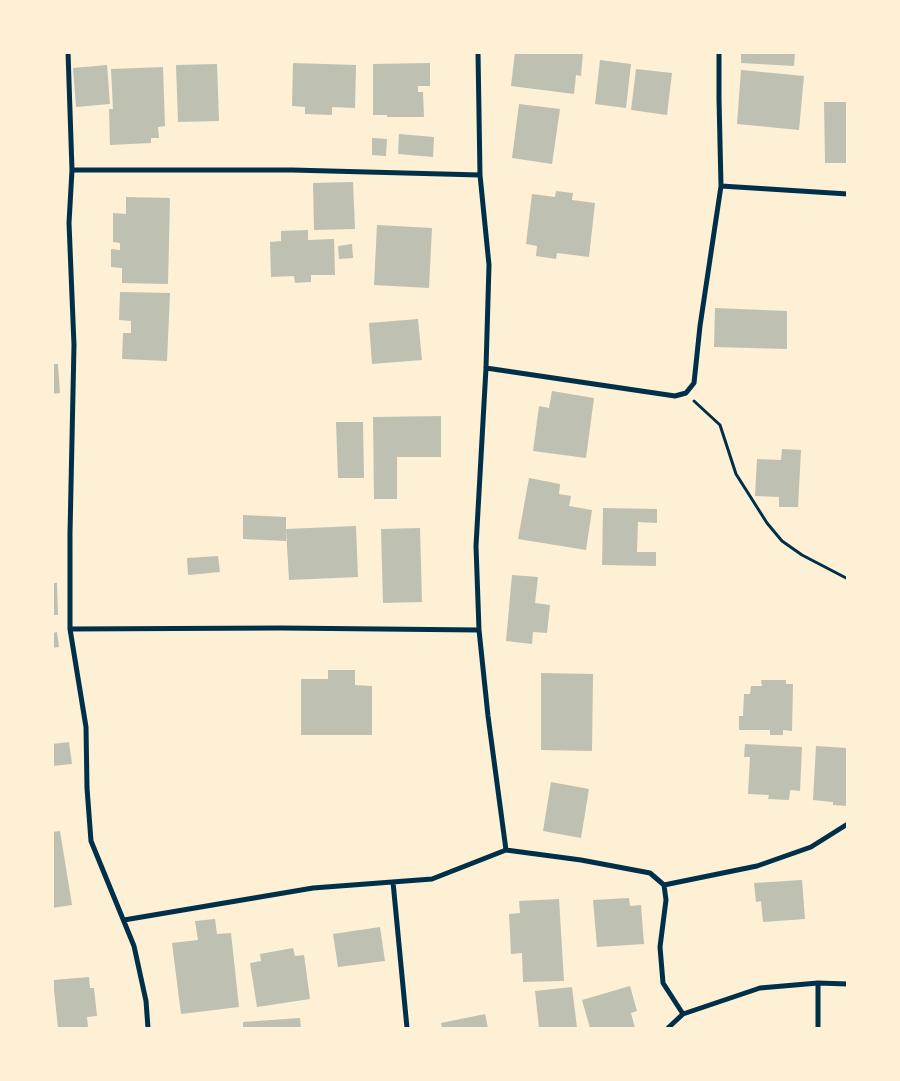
<!DOCTYPE html>
<style>
body{margin:0}
#map{position:relative;width:900px;height:1081px;overflow:hidden;background:#fdf0d5;font-family:"PT Sans Narrow",sans-serif}
canvas{display:block}
.frame{position:absolute;inset:0;border:54px solid #fdf0d5;pointer-events:none}
</style>
<div id="map">
<canvas width="900" height="1081"></canvas>
<div class="frame"></div>
</div>
<script>
const context = document.querySelector('canvas').getContext('2d');
context.lineJoin = 'round';
function paint(path, color) { context.fillStyle = color; context.fill(path, 'evenodd'); }
function stroke(path, color, width, dash) { context.strokeStyle = color; context.lineWidth = width; context.lineCap = dash ? 'butt' : 'round'; context.setLineDash(dash || []); context.stroke(path); }
paint(new Path2D(`
 M515,52H583L581,76L576,75L574,94L511,86Z
 M741,52H795L794,66L741,63Z
 M600,60L631,64L626,108L595,104Z
 M293,63L356,65L355,108L332,107V115L305,114V107L292,106Z
 M430,63V86H418V92H423L424,117H387V115H373V64Z
 M217,64L219,121L178,122L176,65Z
 M107,65L110,104L76,107L73,68Z
 M163,67L165,126L158,127L159,138H151V143L110,145L109,109H113L111,69Z
 M636,69L672,73L667,115L631,110Z
 M741,70L804,76L799,130L737,124Z
 M824,102H848V163H825Z
 M519,104L560,109L552,164L512,158Z
 M399,134L434,137L433,157L398,154Z
 M372,138L387,139L386,156L372,155Z
 M353,182L355,229L314,230L313,183Z
 M556,191L573,193L572,200L595,203L589,257L557,253L556,259L536,256L537,246L526,244L532,194L555,197Z
 M126,197L170,198L168,284L122,283V268L111,267V249L120,250V243L113,242V213L126,214Z
 M377,225L432,228L429,288L374,285Z
 M308,230V240L334,239L335,275H311V282L295,283L294,276L271,277L270,242L281,241V231Z
 M352,244L353,258L339,259L338,246Z
 M120,292L170,293L167,361L122,359L123,333H131V321L119,320Z
 M715,308L787,311V349L714,347Z
 M418,319L422,360L372,364L369,323Z
 M52,364H58L60,393L52,394Z
 M552,391L594,398L586,458L533,451L539,406L549,408Z
 M441,416V457H397V499H374L373,417Z
 M336,422H363L364,478H338Z
 M782,449L801,450L798,507H779V497L755,496L757,459L781,460Z
 M529,478L560,484L559,494L571,496L569,506L592,510L586,550L518,539Z
 M603,508L657,509V523L638,522L637,552H656V566L602,565Z
 M243,515L286,517V541L243,539Z
 M356,526L358,577L289,580L286,529Z
 M420,528L422,602L383,603L381,529Z
 M218,556L220,572L188,575L187,558Z
 M512,575L538,577L535,603L550,605L547,633L533,632L532,644L506,641Z
 M52,583H57L58,615H52Z
 M57,632L59,647L52,648V633Z
 M328,670H355V685L372,686V735H301V679H328Z
 M541,673L593,674L592,751L541,750Z
 M761,680H786V684H793L792,731L783,730V735H770V730H739V716H743L744,694H750L751,686H762Z
 M69,742L72,764L52,766V744Z
 M745,744L802,747L800,791L790,790L789,800L768,799L769,795L748,794L750,757H744Z
 M816,746L848,748V806L833,805V802L813,800Z
 M551,782L589,789L581,838L543,831Z
 M60,831L72,905L52,908V832Z
 M802,880L805,919L763,922L761,901L756,902L754,883Z
 M629,898L630,906L641,905L644,944L597,947L593,900Z
 M559,899L564,981L523,982L522,953L511,954L509,914L520,913L519,901Z
 M215,919L217,934L231,933L239,1007L181,1014L172,943L198,940L195,921Z
 M380,927L385,961L338,967L333,934Z
 M293,948L295,956L304,955L310,999L257,1007L250,963L261,961L260,954Z
 M89,977L90,988H94L97,1016L87,1017L88,1027L58,1028L53,980Z
 M630,986L637,1011L631,1013L635,1028H590L582,1000Z
 M572,987L577,1028H539L535,991Z
 M485,1014L488,1028H442L441,1023Z
 M300,1018L301,1028H243V1022Z`), '#bec0b2');
stroke(new Path2D(`
 M694,401L720,425L736,474L767,523L782,541L802,555L848,579`), '#003049', 3);
stroke(new Path2D(`
 M68,52L72,170L69,223L74,345L70,533V629L86,727L87,788L91,841L134,946L146,1001L148,1028
 M478,52L480,175L489,265L486,368L476,546L479,630L488,716L506,850
 M72,170H292L480,175
 M721,186L848,194
 M486,368L675,396L686,393L694,383L700,326L721,186L719,99V52
 M70,629L281,628L479,630
 M393,882L407,1028
 M664,885L757,866L811,847L846,825
 M124,920L313,888L432,879L506,850L581,860L650,873L664,885L666,900L660,947L663,983L683,1014
 M668,1028L683,1014L760,988L818,983L848,984
 M818,1028V983`), '#003049', 5);
</script>
